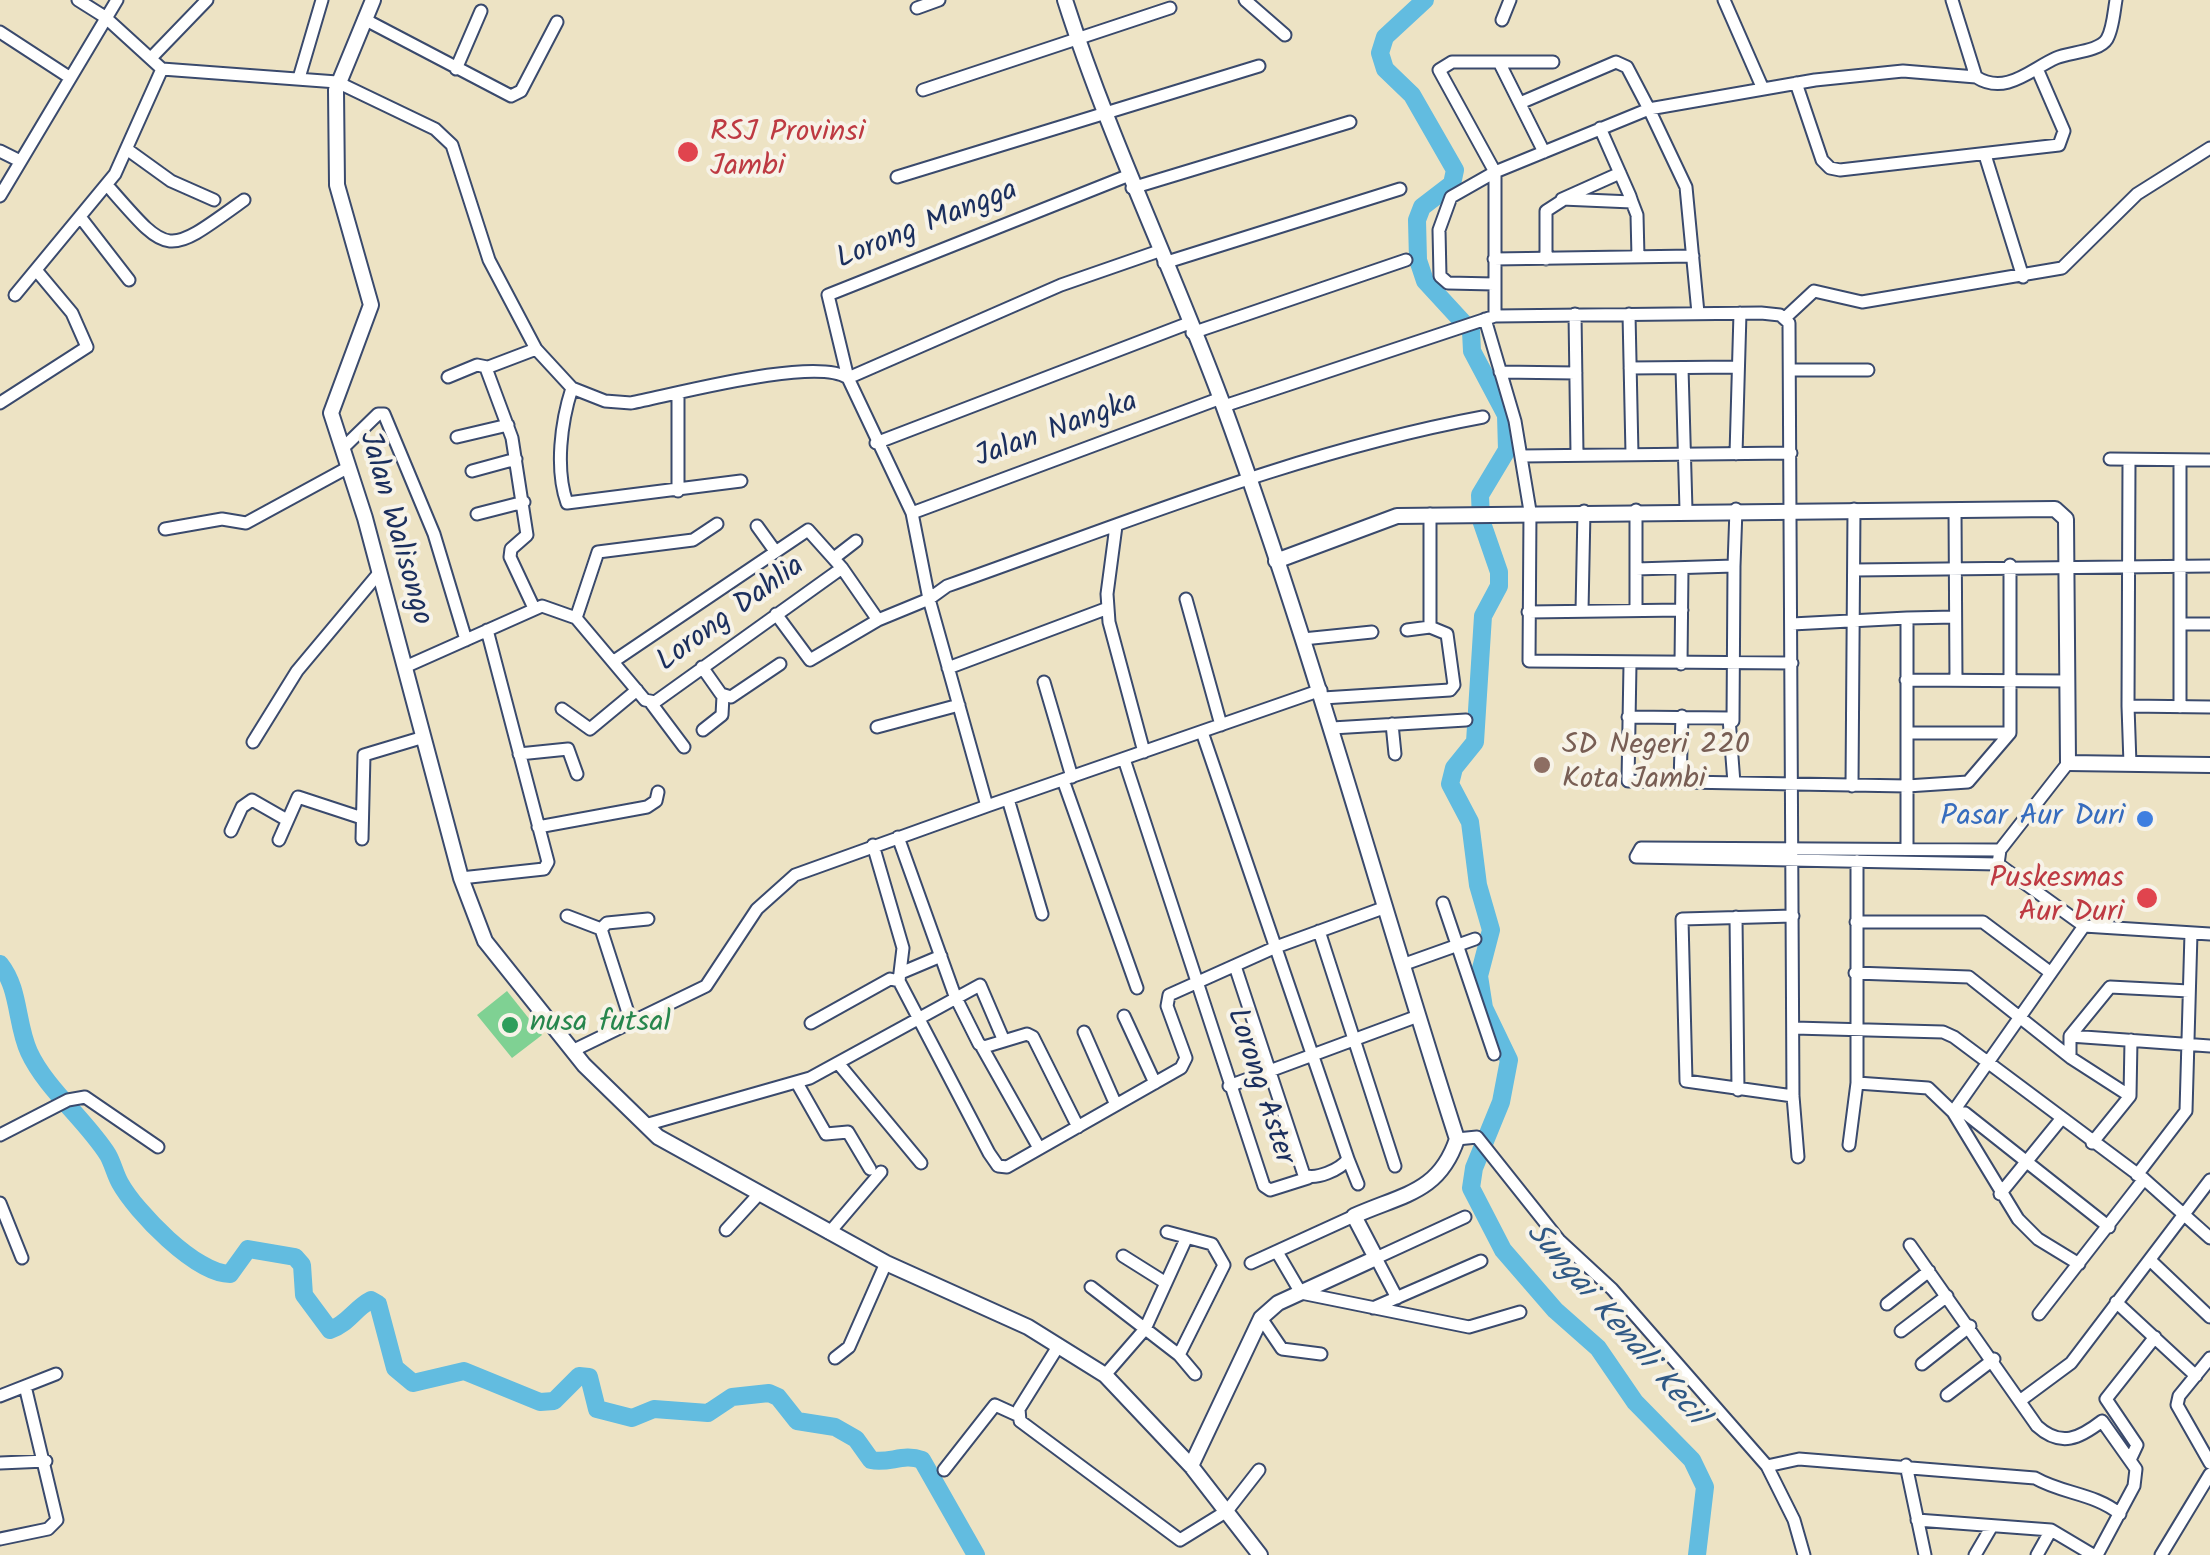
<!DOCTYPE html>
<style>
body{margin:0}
canvas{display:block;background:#ede3c4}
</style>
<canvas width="2210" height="1555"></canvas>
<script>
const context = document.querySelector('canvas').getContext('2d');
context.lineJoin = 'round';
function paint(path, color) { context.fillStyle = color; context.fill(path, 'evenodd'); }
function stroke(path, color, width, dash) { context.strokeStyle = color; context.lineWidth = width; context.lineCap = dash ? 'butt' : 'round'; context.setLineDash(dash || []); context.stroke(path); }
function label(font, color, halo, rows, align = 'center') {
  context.font = font + ' Kalam,sans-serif'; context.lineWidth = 8; context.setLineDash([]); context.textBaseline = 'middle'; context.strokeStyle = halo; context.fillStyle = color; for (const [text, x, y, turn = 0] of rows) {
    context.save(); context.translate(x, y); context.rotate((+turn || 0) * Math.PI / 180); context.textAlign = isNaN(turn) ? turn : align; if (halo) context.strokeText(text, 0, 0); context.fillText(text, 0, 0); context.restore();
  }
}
paint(new Path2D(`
 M507,991L542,1035L512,1058L477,1015Z`), '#7fd193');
stroke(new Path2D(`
 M1425,0L1385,37L1380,53L1385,69L1412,95L1455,170L1452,184L1422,207L1417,220L1418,260L1425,281L1471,331L1472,351L1506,415L1507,450L1480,495L1481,520L1499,572V586L1483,616L1475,742L1454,768L1450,784L1470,822L1478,885L1491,930L1479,976L1484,1008L1509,1060L1501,1102L1474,1168L1471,1188L1503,1250L1555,1310L1598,1348L1635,1402L1692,1460L1705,1487L1697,1555
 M0,964C20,989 16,1024 29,1052C46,1089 86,1120 108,1155C113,1164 115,1174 120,1183C136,1212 196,1274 230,1274L248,1249L295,1257L302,1265L304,1295L330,1330C348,1324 355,1308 371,1300L378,1304L395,1368L413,1383L464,1371L540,1402L554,1401L579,1376L589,1377L597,1409L632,1418L654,1409L708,1413L732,1397L769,1393L778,1397L797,1421L835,1427L856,1439L871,1460C889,1464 903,1453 922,1460L976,1555`), '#62bce0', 18);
const minor = new Path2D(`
 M78,0L105,17L162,69L337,82L435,129L452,145L489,260L536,349L572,388L605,401L631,403C673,395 815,356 848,378
 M1245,0L1285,35
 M1724,0L1763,89
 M917,8L939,0
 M364,19L511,96L521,91L557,22
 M1502,20L1510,0
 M0,32L69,77
 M151,58L207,0
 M1500,64L1544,152
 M456,69L481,11
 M1976,77C2006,96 2031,69 2056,58C2069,52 2099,52 2107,39C2113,29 2114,11 2116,0
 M299,78L322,0
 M1796,83L1822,160L1830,168L1840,170L2059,145L2064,131L2038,71
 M923,90L1170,8
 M1520,103L1616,62L1627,67L1649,109L1815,80L1903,71L1976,77L1952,0
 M1600,128L1630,196L1632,202L1562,199L1620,173
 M128,150L171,181L214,200
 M0,151L20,161
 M1985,155L2023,277
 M897,177L1259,66
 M107,185C170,257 165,257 244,200
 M1132,188L1350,122
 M0,196L117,0
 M1632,202L1637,215L1638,257
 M81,218L129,280
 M1494,259L1693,256
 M1546,259V211L1563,200
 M1164,263L1400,189
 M1494,284L1448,283L1440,276L1439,230L1451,197L1495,172L1649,109L1686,187L1698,313
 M15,295L115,174L162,69
 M1575,314L1577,454
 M1629,314L1632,454
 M1495,316V172L1439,70L1452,62H1553
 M1785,318L1814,291L1862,302L2062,268L2137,194L2210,148
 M1485,319L1515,421L1530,511L1529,661L1792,663
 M1192,333L1406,260
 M1630,368L1738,367
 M1682,368L1686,510
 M1790,370H1868
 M1500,372L1576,373
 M448,377L477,365L487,367
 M848,378L1061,285L1159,251
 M572,388C561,422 555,469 567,503L741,481
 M678,394V491
 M0,403L87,347L72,313L36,270
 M1224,406L1495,316L1761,313L1780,315L1789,323L1793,1096L1798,1157
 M457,437L508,425
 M876,443L1189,323
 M342,449L378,414H384L434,534L466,640
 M1736,454L1740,313
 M1521,456L1791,453
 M2110,459L2210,460
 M472,471L516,459
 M1636,510V569L1734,566L1736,509
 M1955,510L1956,680
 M912,513L1221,398
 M477,514L524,502
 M757,526L775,551
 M1116,526L1107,594L1109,622L1144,752
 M165,529L222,519L246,523L347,468
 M834,558L856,541
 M1855,570L2210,566
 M1186,599L1221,725
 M533,606L510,557L511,549L527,535L512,438L486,368L536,349
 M1636,610V569
 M1582,611L1584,511
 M1528,612L1682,610
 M776,614L810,660L878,620L929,599L912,513L848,378L828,295L1127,176
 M576,618L598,552L693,540L717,524
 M1907,618L1955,617
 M2183,624H2210
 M1407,630L1430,627
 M1303,639L1372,632
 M614,661L808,530L842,568L878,620
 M1630,664L1628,781L1907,786V618L1792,624
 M1681,664L1682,569
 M405,667L542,606L576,618L645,700L655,702L842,568
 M702,667L721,694L731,697L780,664
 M948,668L1108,608
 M1906,680L2067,681
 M1044,682L1072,777
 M1323,698L1450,690L1454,685L1447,634L1430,627V514
 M651,703L684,747
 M2128,706L2129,461
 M2180,707V462
 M562,709L590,729L637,690
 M1628,717L1729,718L1734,783
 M1733,721L1734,566
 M1392,724L1395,754
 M877,727L959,705
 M1332,728L1466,720
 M703,730L722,715L723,696
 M1202,732L1348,1159C1340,1170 1316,1180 1304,1175L1235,966
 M1907,733H2010V565
 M253,742L297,671L379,573
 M519,754L568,749L577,774
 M1124,759L1264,1186L1270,1190L1308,1178
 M2068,763L2000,850L1998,864L2084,926L2210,934
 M2130,764L2128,706L2210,707
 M1063,780L1137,988
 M1680,782L1682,716
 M1852,786L1854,509
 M1008,799L1042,914
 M987,806L1321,690
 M538,827L647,807L656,801L658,792
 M231,831L242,807L252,800L287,820
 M898,837L955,996L979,1044L984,1047L1027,1034L1033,1037L1078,1127
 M362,839L364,755L424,737
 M279,840L298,797L362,818
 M873,845L903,948L899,981
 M1907,848V786L1968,782L2010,733
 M1998,864L1636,857L1641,848L2000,850
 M461,878L544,869L548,862L487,630
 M1443,903L1494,1054
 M567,916L601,929
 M1736,917L1738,1090
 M1856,922H1983L2051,973
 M1319,931L1395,1166
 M1402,965L1475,939
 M903,972L941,956
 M1855,973L1969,977L2071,1058L2130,1096L2131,1040
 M1124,1016L1155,1083
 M811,1023L890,979L899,981L989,1153L998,1166L1007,1167L1181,1068L1186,1058L1167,1006L1169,995L1276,947L1386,907
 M632,1025L601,929L607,923L648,919
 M1794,1028L1943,1032L1954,1037L2144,1179L2210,1238
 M1084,1032L1116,1105
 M2070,1036L2110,987L2189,991
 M982,1047L1039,1148
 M572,1051L706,986L757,909L795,875L987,806L929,599L947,586C1123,524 1299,451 1483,417
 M2070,1055V1036L2210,1046
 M838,1063L921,1163
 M797,1083L826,1134L848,1132L870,1169
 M1857,1083L1928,1088L1953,1112L1965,1113L2109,1227
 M1229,1086L1418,1016
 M1793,1096L1686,1081L1682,919L1793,916
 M645,1125L810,1078L980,985L1004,1041
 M0,1135L68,1100L85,1097L158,1147
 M1457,1139L1477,1137L1559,1240L1612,1289L1767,1466L1794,1520L1804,1555
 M2092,1143L2130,1096
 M1849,1145L1857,1083V861
 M1348,1159L1358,1184
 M2137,1175L2186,1111L2191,933
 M2000,1194L2062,1118
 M0,1203L22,1258
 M726,1230L758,1195
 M829,1233L881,1172
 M1910,1245L2037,1426C2061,1448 2080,1438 2102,1421L2136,1469L2134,1486L2097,1555
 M1277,1252L1301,1293L1469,1327L1520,1312
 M1123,1256L1166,1283
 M2151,1261L2210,1317
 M1251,1263L1354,1216
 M2079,1264L2038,1239L2018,1219L1953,1112L2084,926
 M1091,1287L1179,1355L1224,1265L1212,1244L1167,1232
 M1397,1298L1376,1258L1465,1217
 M2116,1302L2196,1376
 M1887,1304L1929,1271
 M1373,1308L1481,1261
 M2039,1314L2144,1179
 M1261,1318L1282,1349L1321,1354
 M1901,1331L1947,1296
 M1059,1345L1019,1409L1020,1421L1180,1540L1227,1511L1259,1470
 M1179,1355L1195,1374
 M835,1358L849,1347L886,1263
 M2210,1358L2179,1396L2177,1405L2210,1463
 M1922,1364L1970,1326
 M1105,1375L1145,1329L1186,1239
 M1947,1395L1994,1359
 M0,1396L56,1374
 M2021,1400L2071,1363L2210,1180
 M2130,1460L2137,1445L2106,1399L2155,1337
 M0,1463L46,1461
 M1906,1465L1925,1555
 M1767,1466L1799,1459L2035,1478C2063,1494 2094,1493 2120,1514
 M944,1470L995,1405L1017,1415
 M1917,1520L2051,1530L2093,1555
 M0,1539L48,1529L57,1520L25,1386
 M1975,1555L1992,1526
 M2037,1555L2051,1530
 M2161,1555L2210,1474`);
const tertiary = new Path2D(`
 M373,0L336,90L337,185L371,305L331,413L365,518L461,878L485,941L584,1065L658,1137L886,1263L1028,1327L1105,1375L1191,1466L1260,1555
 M1065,0C1109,138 1172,267 1222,402C1311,644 1378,894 1457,1139C1439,1193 1403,1194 1354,1216L1376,1258L1278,1303L1261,1318L1191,1466
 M1276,561L1397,516L2055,509L2066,519L2068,763L2210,765`);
stroke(minor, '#3a4a6d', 15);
stroke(tertiary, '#3a4a6d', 18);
stroke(minor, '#fff', 11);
stroke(tertiary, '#fff', 14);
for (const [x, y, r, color] of [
 [688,152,12,"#e0444e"],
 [1542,765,10,"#8d6e63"],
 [2145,819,10,"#3f7fe0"],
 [2147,898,12,"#e0444e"],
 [510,1025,10,"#2e9e5b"]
]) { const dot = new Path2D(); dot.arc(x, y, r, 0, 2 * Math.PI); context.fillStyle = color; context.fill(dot); stroke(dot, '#f7f3e8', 4); }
label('30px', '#be3a42', '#f7f3e8', [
 ["RSJ Provinsi",710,135],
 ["Jambi",710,169],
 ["Puskesmas",2124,881,"right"],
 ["Aur Duri",2124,915,"right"]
], 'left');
label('30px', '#1b2f5e', '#f7f3e8', [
 ["Lorong Mangga",928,227,-22],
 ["Jalan Nangka",1057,432,-20],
 ["Jalan Walisongo",393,529,74],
 ["Lorong Dahlia",732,616,-36],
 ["Lorong Aster",1258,1087,72]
]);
label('30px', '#785e54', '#f7f3e8', [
 ["SD Negeri 220",1562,748],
 ["Kota Jambi",1562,782]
], 'left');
label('30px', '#366cbe', '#f7f3e8', [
 ["Pasar Aur Duri",2125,819]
], 'right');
label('30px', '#27864d', '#f7f3e8', [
 ["nusa futsal",530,1025]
], 'left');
label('italic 32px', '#305985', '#f7f3e8', [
 ["Sungai Kenali Kecil",1614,1326,49]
]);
</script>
